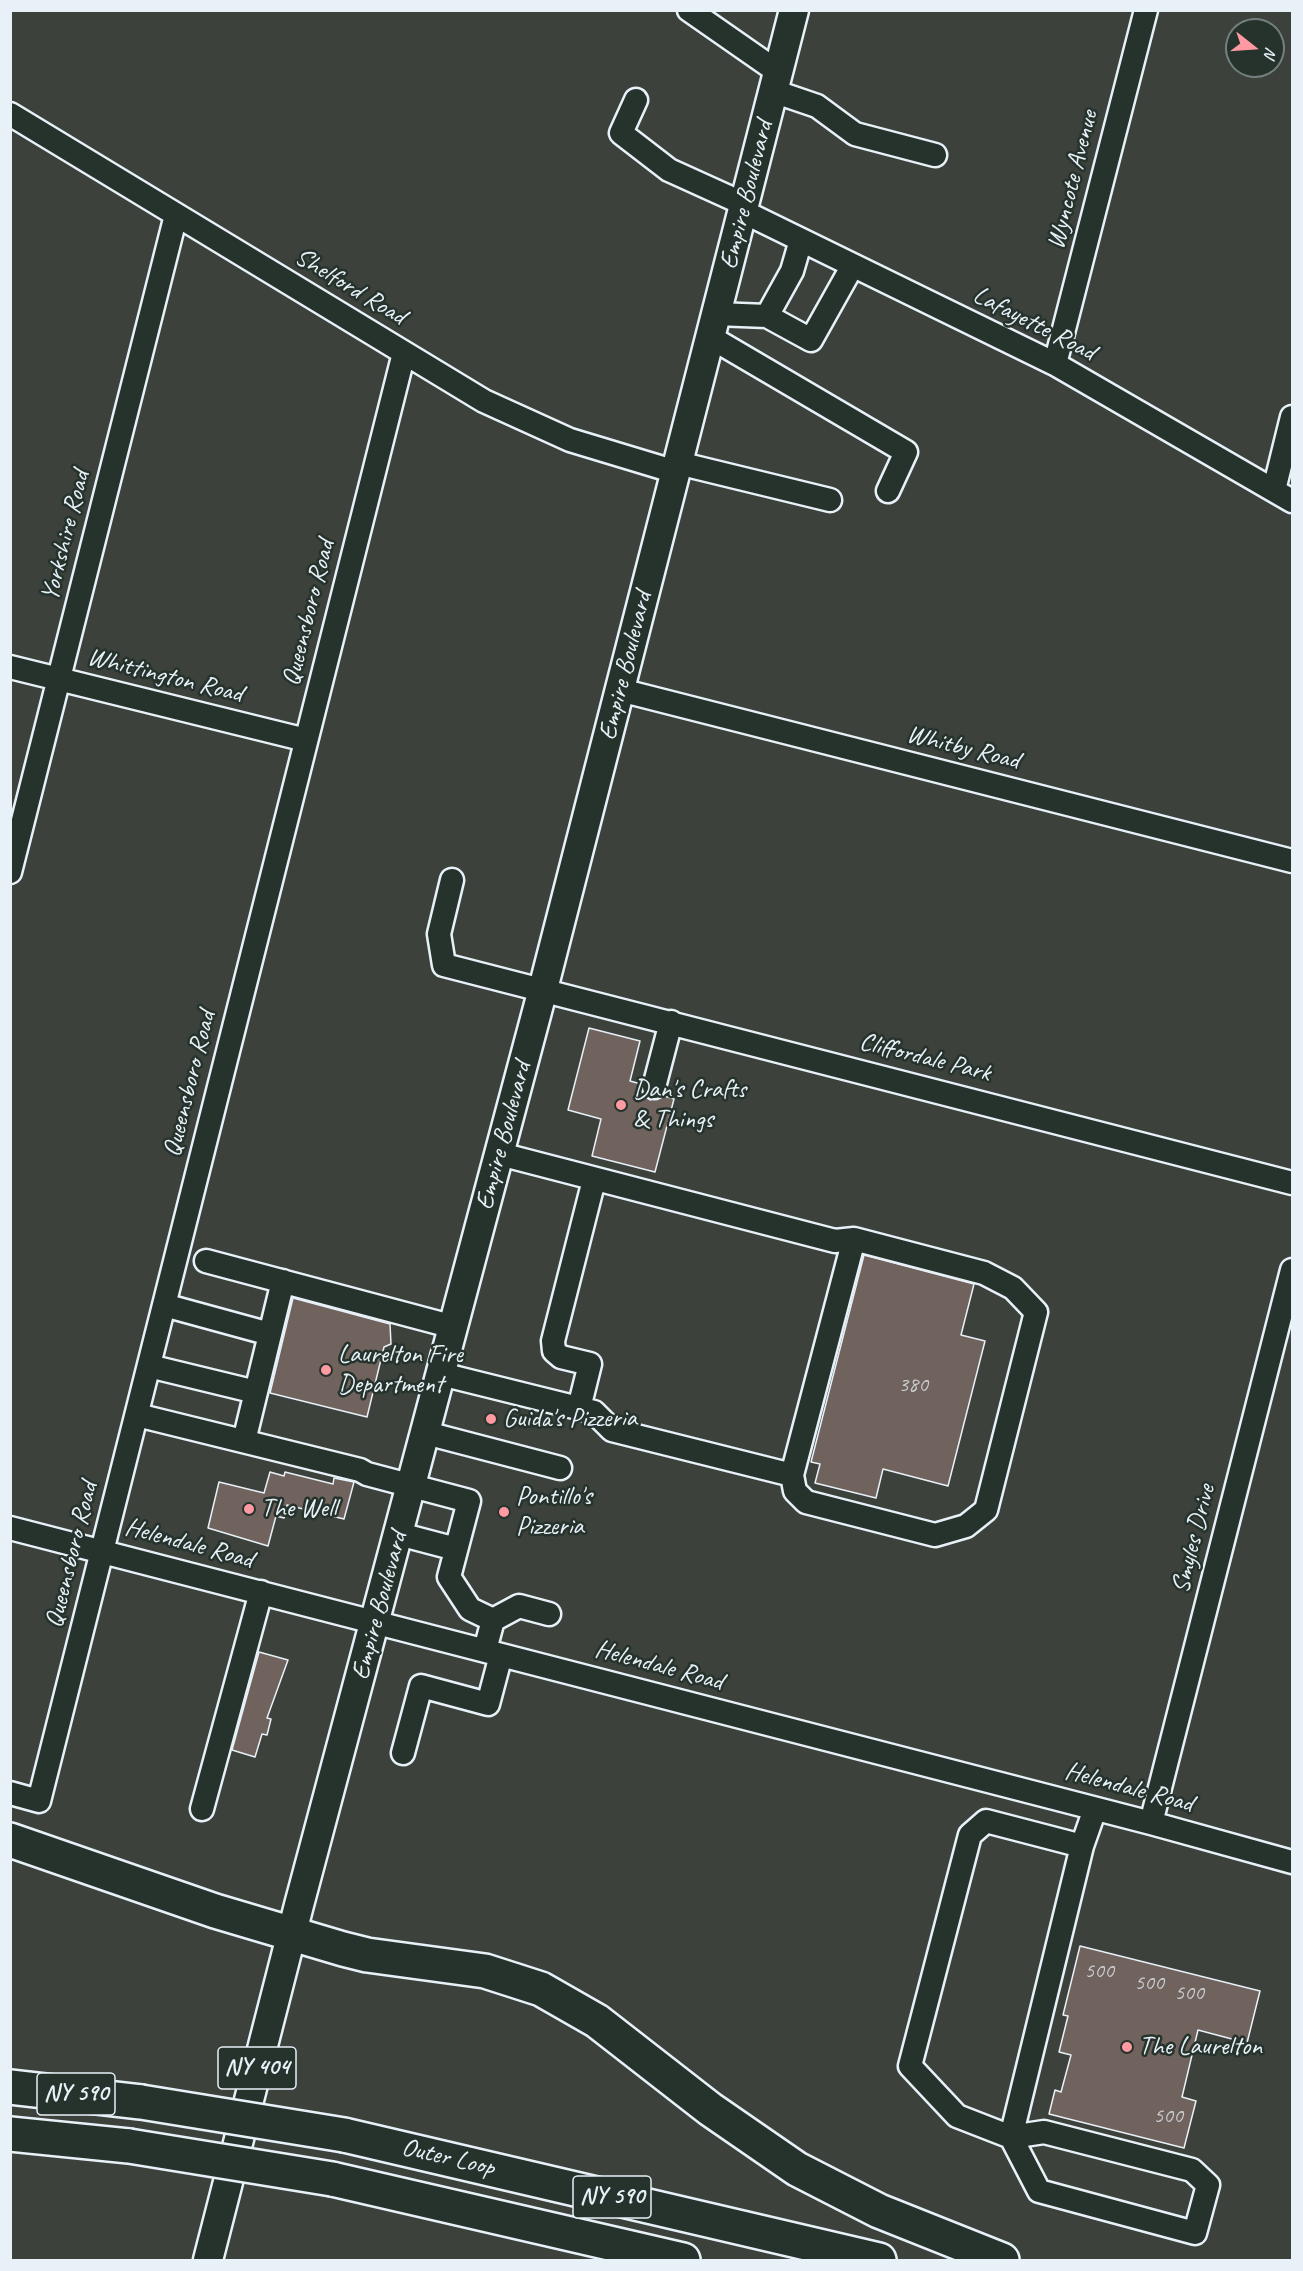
<!DOCTYPE html>
<html>
<head>
<meta charset="utf-8">
<style>
  body { margin:0 }
  #map { position:relative; width:1303px; height:2271px; overflow:hidden; background:#3c413b; font-family:Caveat,sans-serif }
  canvas { display:block }
  .frame { position:absolute; inset:0; border:12px solid #e8f1f8; pointer-events:none }
  .north { position:absolute; left:1225px; top:18px; width:60px; height:60px; box-sizing:border-box; background:#26332d; border:2px solid #747f7e; border-radius:50%; rotate:107deg; font-size:16px; font-weight:700; line-height:24px; text-align:center; color:#e8f1f8 }
  .north::after { content:''; display:block; margin:auto; width:21px; height:27px; background:#ff9aa2; clip-path:polygon(50% 0,100% 100%,50% 72%,0 100%) }
</style>
</head>
<body>
<div id="map">
<canvas width="1303" height="2271"></canvas>
<div class="frame"></div>
<div class="north">N</div>
</div>
<script>
const g = document.querySelector('canvas').getContext('2d');
g.lineJoin = 'round';
function fill(path, color) { g.fillStyle = color; g.fill(path, 'evenodd'); }
const poly = rows => new Path2D(rows.map(r => 'M' + r).join(''));
function strokePath(path, color, width, dash) { g.strokeStyle = color; g.lineWidth = width; g.lineCap = dash ? 'butt' : 'round'; g.setLineDash(dash || []); g.stroke(path); }
function label(font, color, halo, rows, align = 'center') {
  g.font = font + ' Caveat,sans-serif'; g.lineWidth = 5; g.setLineDash([]); g.textBaseline = 'middle'; g.strokeStyle = halo; g.fillStyle = color; for (const [text, x, y, turn = 0] of rows) {
    g.save(); g.translate(x, y); g.rotate((+turn || 0) * Math.PI / 180); g.textAlign = isNaN(turn) ? turn : align; if (halo) g.strokeText(text, 0, 0); g.fillText(text, 0, 0); g.restore();
  }
}
const building = poly([
  [589,1028,640,1041,630,1081,641,1084,644,1096,650,1100,664,1096,674,1099,655,1172,592,1156,601,1119,568,1110,589,1028],
  [864,1255,974,1284,961,1335,985,1341,948,1486,883,1469,876,1498,815,1483,820,1464,811,1462,864,1255],
  [293,1298,390,1324,391,1344,384,1347,367,1417,270,1393,293,1298],
  [270,1472,284,1476,285,1472,333,1484,334,1478,354,1482,344,1519,287,1505,284,1518,276,1516,268,1546,208,1528,219,1482,264,1493,270,1472],
  [259,1652,288,1660,267,1718,271,1719,267,1735,262,1734,255,1757,232,1750,259,1652],
  [1080,1946,1260,1991,1247,2043,1198,2030,1182,2097,1196,2101,1184,2148,1049,2114,1055,2090,1061,2092,1071,2055,1059,2052,1068,2016,1063,2015,1080,1946]
]);
fill(building, '#70635d');
strokePath(building, '#e8f1f8', 1.5);
const minor = poly([
  [689,10,778,72],
  [773,91,817,106,855,134,935,155],
  [636,100,621,133,669,170,744,204],
  [10,114,484,401,570,440,676,472],
  [742,211,1055,364,1292,501],
  [716,314,767,316,811,340,853,265],
  [767,316,792,271,801,240],
  [710,337,906,452,888,491],
  [1055,364,1146,10],
  [678,463,830,500],
  [1274,490,1292,417],
  [10,667,306,740],
  [620,690,1292,861],
  [10,872,176,215],
  [452,880,439,934,444,965,1292,1183],
  [654,1087,671,1022],
  [206,1261,454,1327],
  [164,1305,270,1334],
  [149,1366,256,1392],
  [441,1374,594,1412,612,1430,792,1475,795,1491,806,1502,935,1535,966,1526,986,1510,1036,1312,1013,1288,984,1273,854,1239,835,1241,500,1154],
  [579,1408,590,1364,561,1357,554,1351,553,1341,594,1180],
  [137,1415,360,1470,367,1474,469,1501,449,1577,470,1609,493,1620,485,1650],
  [426,1433,560,1468],
  [244,1441,283,1281],
  [792,1475,854,1239],
  [10,1528,1151,1823,1292,1862],
  [399,1534,456,1549],
  [493,1620,519,1606,549,1614],
  [403,1753,421,1686,488,1704,501,1655],
  [10,1793,39,1801,404,353],
  [202,1809,261,1592],
  [1151,1823,1292,1270],
  [1082,1846,986,1821,970,1835,910,2066,957,2116,1011,2137,1044,2132,1192,2170,1208,2185,1195,2233,1039,2191,1011,2137,1082,1846,1095,1809]
]);
const major = poly([
  [208,2260,299,1905,543,989,794,10]
]);
const highway = poly([
  [10,1840,215,1911,343,1949,367,1955,485,1971,541,1989,597,2021,710,2109,797,2169,879,2211,1002,2260],
  [10,2087,141,2102],
  [10,2134,129,2146],
  [344,2135,879,2260],
  [332,2179,683,2260]
]);
strokePath(minor, '#e8f1f8', 27);
strokePath(major, '#e8f1f8', 33);
strokePath(highway, '#e8f1f8', 38);
strokePath(minor, '#26332d', 22);
strokePath(major, '#26332d', 28);
strokePath(highway, '#26332d', 33);
const highwayBridge = poly([
  [141,2102,344,2135],
  [129,2146,332,2179]
]);
strokePath(highwayBridge, '#e8f1f8', 38, []);
strokePath(highwayBridge, '#26332d', 33);
for (const [x, y, r, color] of [
  [621,1105,6,"#ff9aa2"],
  [326,1370,6,"#ff9aa2"],
  [491,1419,6,"#ff9aa2"],
  [249,1509,6,"#ff9aa2"],
  [504,1512,6,"#ff9aa2"],
  [1127,2047,6,"#ff9aa2"]
]) { const dot = new Path2D(); dot.arc(x, y, r, 0, 2 * Math.PI); g.fillStyle = color; g.fill(dot); strokePath(dot, '#26332d', 2); }
label('22px', '#caced1', null, [
  ["380",913,1385],
  ["500",1099,1971],
  ["500",1149,1983],
  ["500",1189,1993],
  ["500",1168,2116]
]);
for (const [x, y, w] of [
  [257,2068,78],
  [76,2094,78],
  [612,2197,78]
]) { const box = new Path2D(); box.roundRect(x - w / 2, y - 21, w, 42, 4.5); g.fillStyle = '#26332d'; g.fill(box); strokePath(box, '#e8f1f8', 1.5); }
label('bold 24px', '#e8f1f8', null, [
  ["NY 404",257,2068],
  ["NY 590",76,2094],
  ["NY 590",612,2197]
]);
label('26px', '#e8f1f8', '#26332d', [
  ["Wyncote Avenue",1073,180,-76],
  ["Empire Boulevard",747,195,-76],
  ["Shelford Road",350,287,31],
  ["Lafayette Road",1034,324,27],
  ["Yorkshire Road",66,536,-76],
  ["Queensboro Road",309,613,-76],
  ["Empire Boulevard",626,666,-76],
  ["Whittington Road",165,676,14],
  ["Whitby Road",963,748,14],
  ["Cliffordale Park",925,1058,14],
  ["Queensboro Road",190,1084,-76],
  ["Empire Boulevard",504,1136,-75],
  ["Smyles Drive",1194,1539,-76],
  ["Helendale Road",189,1544,15],
  ["Queensboro Road",72,1555,-76],
  ["Empire Boulevard",380,1606,-75],
  ["Helendale Road",659,1666,15],
  ["Helendale Road",1129,1788,15],
  ["Outer Loop",448,2158,13]
]);
label('26px', '#e8f1f8', '#26332d', [
  ["Dan's Crafts",633,1090],
  ["& Things",633,1120],
  ["Laurelton Fire",338,1355],
  ["Department",338,1385],
  ["Guida's Pizzeria",503,1419],
  ["Pontillo's",516,1497],
  ["Pizzeria",516,1527],
  ["The Well",261,1509],
  ["The Laurelton",1139,2047]
], 'left');
</script>
</body>
</html>
